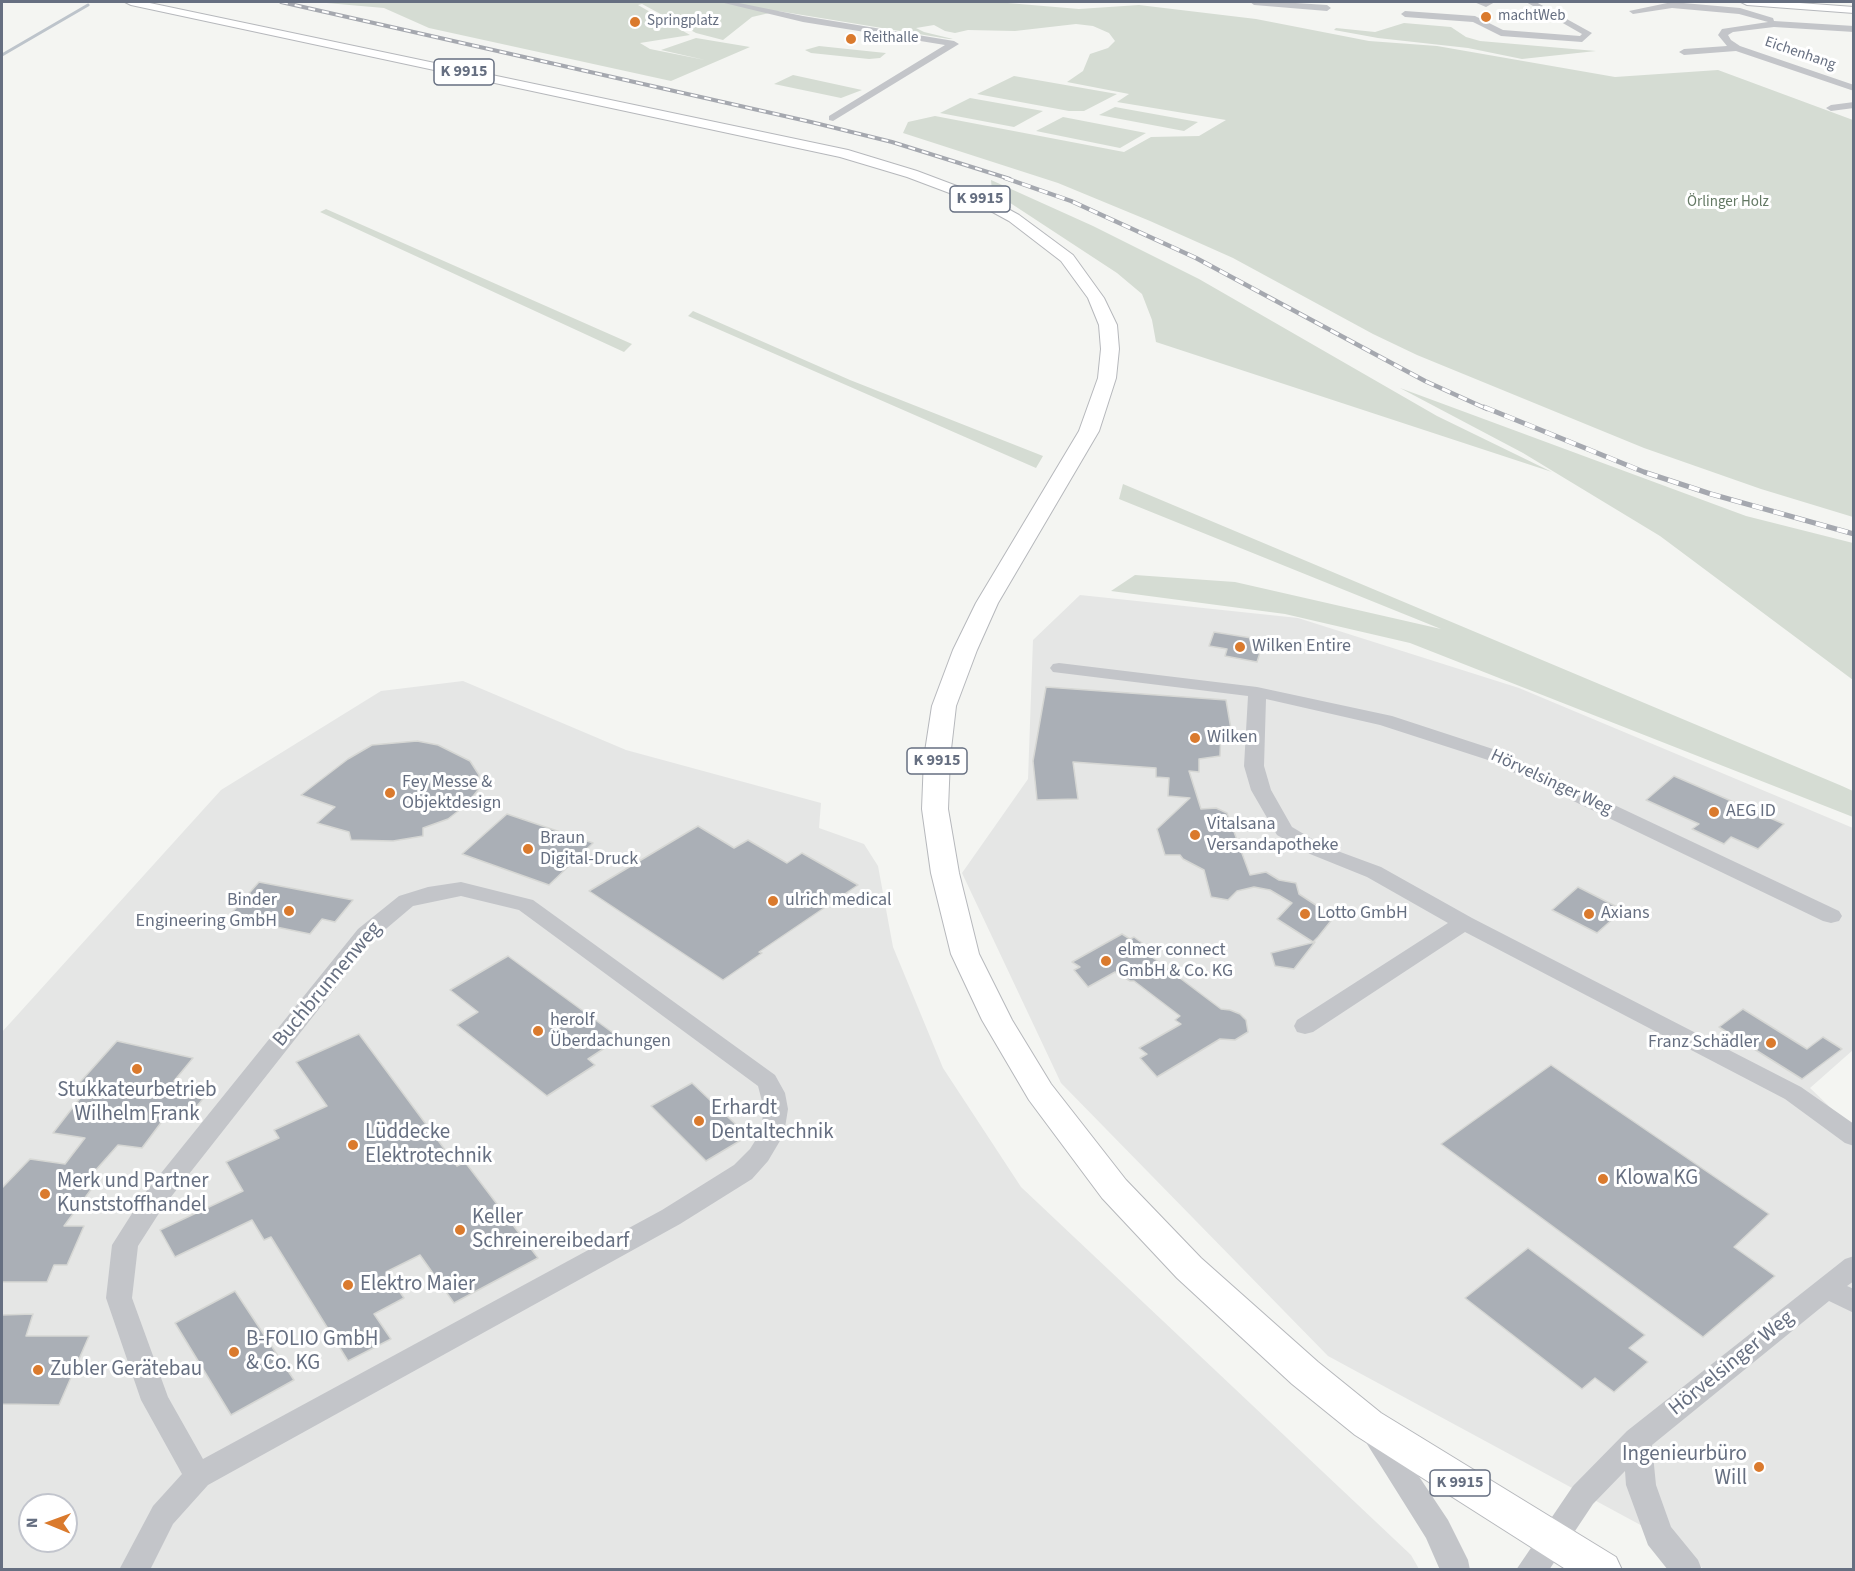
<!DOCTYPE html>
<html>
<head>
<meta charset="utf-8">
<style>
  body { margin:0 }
  #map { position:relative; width:1855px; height:1571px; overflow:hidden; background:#f4f5f2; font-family:"Source Sans 3",sans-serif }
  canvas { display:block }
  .frame { position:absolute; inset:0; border:3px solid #666f81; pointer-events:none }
  .north { position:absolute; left:18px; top:1493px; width:60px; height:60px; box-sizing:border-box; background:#fff; border:2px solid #c2c5cd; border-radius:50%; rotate:271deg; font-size:16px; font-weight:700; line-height:24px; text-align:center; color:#666f81 }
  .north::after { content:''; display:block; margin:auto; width:21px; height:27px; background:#da7a2d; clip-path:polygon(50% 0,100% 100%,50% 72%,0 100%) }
</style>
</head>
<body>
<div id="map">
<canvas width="1855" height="1571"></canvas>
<div class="frame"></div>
<div class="north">N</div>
</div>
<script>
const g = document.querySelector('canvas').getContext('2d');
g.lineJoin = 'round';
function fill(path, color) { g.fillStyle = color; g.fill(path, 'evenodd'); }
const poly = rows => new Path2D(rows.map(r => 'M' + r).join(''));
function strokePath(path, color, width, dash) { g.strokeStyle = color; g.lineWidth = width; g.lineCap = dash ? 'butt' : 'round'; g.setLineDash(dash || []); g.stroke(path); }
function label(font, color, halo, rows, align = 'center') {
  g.font = font + ' "Source Sans 3",sans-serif'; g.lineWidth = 6; g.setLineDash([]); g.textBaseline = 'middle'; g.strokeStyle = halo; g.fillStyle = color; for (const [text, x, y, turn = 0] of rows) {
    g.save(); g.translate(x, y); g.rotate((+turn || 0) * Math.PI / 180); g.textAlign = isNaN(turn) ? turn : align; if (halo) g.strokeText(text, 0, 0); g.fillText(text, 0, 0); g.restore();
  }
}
fill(poly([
  [1080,595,1298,618,1519,688,1853,828,1853,1050,1810,1088,1853,1129,1853,1569,1704,1569,1659,1535,1328,1356,1061,1083,962,873,1028,779,1033,640],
  [463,681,626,750,821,803,819,828,864,844,878,866,893,947,943,1068,1021,1187,1411,1555,1419,1569,2,1569,2,1032,221,790,381,691],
  [30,1505,66,1505,66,1541,30,1541]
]), '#e5e6e5');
fill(poly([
  [315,2,996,2,1079,9,1139,5,1256,19,1369,41,1437,46,1615,77,1718,70,1853,120,1853,517,1761,489,1644,448,1417,355,1373,334,1233,258,1150,221,1058,183,903,133,908,122,935,116,1124,152,1151,137,1199,136,1226,120,1117,102,1129,94,1067,82,1083,71,1090,54,1108,48,1115,41,1109,33,1093,26,1076,24,1015,31,968,30,955,33,945,31,934,25,916,28,924,32,953,39,949,39,778,11,752,17,723,40,696,33,642,4,638,5,690,35,640,43,650,49,705,60,661,50,696,38,750,47,671,81,429,28,384,8],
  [1404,23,1451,27,1466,37,1480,41,1596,51,1522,59,1468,48,1378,38,1334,30,1336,28,1375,32],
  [819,46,876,52,886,53,880,58,869,59,811,53,805,50],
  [793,75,862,90,841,98,774,84],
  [1014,76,1117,94,1084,111,1069,111,977,94],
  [970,98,1043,111,1014,127,940,113],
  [1115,107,1198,122,1184,131,1099,115],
  [1063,117,1146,133,1120,148,1036,131],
  [991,180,1093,226,1199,279,1437,416,1552,472,1156,342,1152,320,1142,294,1117,273,992,191],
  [326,209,632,344,624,352,320,212],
  [693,311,850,380,1043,456,1036,468,688,316],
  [1400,388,1746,516,1853,543,1853,680,1660,536,1523,453],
  [1123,484,1842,786,1853,791,1853,817,1410,643,1285,614,1111,591,1135,575,1235,582,1441,629,1119,499]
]), '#d5dcd3');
strokePath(poly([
  [2,55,88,5]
]), '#bdc4cb', 3);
const building = poly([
  [1214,632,1264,640,1257,662,1225,656,1227,649,1209,646,1214,632],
  [1046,687,1226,700,1231,729,1221,729,1220,756,1199,759,1199,772,1189,771,1201,809,1216,808,1227,813,1250,875,1266,872,1279,880,1296,883,1299,894,1334,917,1318,937,1313,942,1277,919,1292,903,1270,890,1254,887,1237,891,1228,900,1211,897,1204,870,1183,859,1180,855,1165,855,1157,829,1190,798,1168,796,1169,778,1156,777,1156,768,1073,762,1078,799,1037,800,1033,761,1046,687],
  [417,741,438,745,470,761,479,775,478,790,466,805,448,819,423,828,423,836,393,841,351,840,349,832,317,823,335,807,301,795,348,759,372,745,417,741],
  [1674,776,1784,824,1758,849,1731,837,1724,844,1692,829,1699,824,1646,800,1674,776],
  [507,814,593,843,549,885,462,854,507,814],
  [698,826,734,848,748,840,787,863,802,853,858,885,759,952,762,953,723,980,589,891,698,826],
  [259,882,353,900,335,922,322,919,310,934,228,917,259,882],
  [1578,887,1623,910,1597,933,1552,910,1578,887],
  [1122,934,1130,939,1134,937,1153,951,1148,954,1221,1009,1230,1010,1240,1014,1246,1020,1248,1032,1235,1040,1220,1039,1157,1077,1140,1058,1147,1054,1139,1048,1181,1024,1175,1020,1180,1016,1134,981,1130,981,1115,972,1088,987,1074,970,1080,967,1072,962,1122,934],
  [1315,942,1294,969,1275,966,1271,953,1315,942],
  [508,956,620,1038,588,1059,595,1065,547,1096,457,1025,478,1012,450,990,508,956],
  [1743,1009,1807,1049,1823,1037,1842,1049,1802,1079,1719,1027,1743,1009],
  [359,1034,457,1166,465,1162,538,1258,454,1303,420,1255,386,1272,404,1298,374,1314,391,1339,348,1361,271,1237,264,1240,252,1220,175,1257,160,1230,243,1191,226,1162,279,1138,274,1130,327,1106,296,1062,359,1034],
  [117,1041,193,1058,174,1081,211,1089,188,1117,169,1112,142,1148,118,1145,94,1172,101,1176,64,1226,84,1226,67,1265,54,1265,47,1282,2,1282,2,1188,30,1159,65,1164,85,1138,53,1133,84,1093,73,1090,117,1041],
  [1551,1065,1769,1214,1734,1247,1775,1276,1703,1337,1441,1144,1551,1065],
  [692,1083,748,1136,706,1161,651,1106,692,1083],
  [1528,1248,1645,1335,1629,1348,1648,1362,1614,1392,1595,1378,1582,1389,1465,1298,1528,1248],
  [235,1291,294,1380,231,1415,175,1323,235,1291],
  [33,1314,26,1336,89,1336,59,1405,2,1404,2,1315,33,1314]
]);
fill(building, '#aaafb6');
strokePath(building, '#d6d7d4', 1.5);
const major = poly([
  [125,2,145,2,848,150,917,171,986,197,1019,215,1073,255,1104,298,1117,325,1119,349,1116,378,1099,431,998,603,977,650,956,706,950,758,948,809,959,873,979,954,1012,1020,1051,1084,1126,1180,1201,1258,1318,1362,1381,1413,1616,1557,1622,1570,1567,1570,1355,1435,1292,1384,1177,1278,1102,1198,1029,1100,982,1020,951,954,931,873,922,809,924,758,932,706,953,650,976,603,1079,431,1098,378,1101,349,1099,325,1088,298,1061,261,1009,221,976,203,907,177,840,157,131,5,125,2],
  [1741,2,1786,2,1854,7,1854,13,1747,5,1741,2]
]);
strokePath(major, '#b6b8bc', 2);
fill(poly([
  [720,2,734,2,803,16,954,41,959,44,833,121,829,120,829,116,945,45,803,22,720,2],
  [1250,2,1280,2,1327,5,1331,8,1327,11,1254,5,1250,2],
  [1474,2,1495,2,1486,7,1474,2],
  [1526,2,1536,2,1592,33,1582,42,1501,36,1473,22,1405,17,1401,14,1405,11,1475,16,1503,30,1580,36,1582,34,1526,2],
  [1672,2,1740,8,1773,18,1774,21,1854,26,1854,32,1774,27,1733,32,1728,35,1731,40,1740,46,1854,85,1854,91,1736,51,1684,55,1679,52,1684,49,1727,46,1718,35,1722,29,1768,22,1739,14,1672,8,1633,14,1629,11,1672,2],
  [1854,102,1854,108,1831,111,1826,108,1831,105,1854,102],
  [1059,663,1257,687,1392,716,1502,752,1839,911,1842,916,1839,921,1831,923,1823,921,1488,760,1380,725,1266,699,1264,766,1271,790,1292,827,1324,846,1381,867,1472,918,1801,1087,1854,1124,1854,1146,1845,1143,1785,1099,1465,932,1313,1032,1305,1034,1297,1032,1294,1026,1297,1020,1448,923,1367,877,1310,854,1277,835,1251,790,1244,766,1248,696,1053,672,1050,668,1053,664,1059,663],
  [461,882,533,900,775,1075,785,1093,788,1109,784,1134,768,1161,752,1179,680,1224,208,1485,173,1524,150,1570,119,1570,153,1506,182,1474,141,1400,106,1298,112,1245,145,1193,358,929,399,896,428,887,461,882],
  [461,896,519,910,758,1086,764,1109,760,1133,750,1149,734,1165,662,1210,203,1459,168,1397,132,1298,138,1246,163,1207,374,939,413,906,461,896],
  [1854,1256,1854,1281,1847,1286,1854,1289,1854,1313,1829,1301,1652,1445,1656,1485,1671,1527,1698,1560,1702,1570,1668,1570,1648,1545,1626,1485,1625,1471,1593,1504,1549,1570,1516,1570,1573,1486,1627,1431,1845,1259,1854,1256],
  [1376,1424,1386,1427,1448,1520,1468,1560,1470,1570,1440,1570,1426,1538,1362,1436,1366,1427,1376,1424]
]), '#c3c5c9');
fill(major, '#fff');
const railFar2 = poly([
  [281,2,811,122,892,142,1010,179]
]);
const railFar1 = poly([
  [1005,178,1071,201,1196,258,1425,381,1487,409]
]);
const rail = poly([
  [1484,407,1644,472,1711,494,1854,534]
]);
strokePath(railFar2, '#a5a8af', 4);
strokePath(railFar1, '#a5a8af', 4.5);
strokePath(rail, '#a5a8af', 5);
strokePath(railFar2, '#fff', 2, [7]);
strokePath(railFar1, '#fff', 3, [9]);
strokePath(rail, '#fff', 4, [11]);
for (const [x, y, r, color] of [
  [1486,17,6,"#da7a2d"],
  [635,22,6,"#da7a2d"],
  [851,39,6,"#da7a2d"],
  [1240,647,6,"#da7a2d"],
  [1195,738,6,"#da7a2d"],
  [390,793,6,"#da7a2d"],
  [1714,812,6,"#da7a2d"],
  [1195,835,6,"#da7a2d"],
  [528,849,6,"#da7a2d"],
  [773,901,6,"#da7a2d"],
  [289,911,6,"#da7a2d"],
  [1305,914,6,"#da7a2d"],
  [1589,914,6,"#da7a2d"],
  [1106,961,6,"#da7a2d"],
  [538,1031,6,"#da7a2d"],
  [1771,1043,6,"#da7a2d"],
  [137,1069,6,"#da7a2d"],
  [699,1121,6,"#da7a2d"],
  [353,1145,6,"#da7a2d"],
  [1603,1179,6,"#da7a2d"],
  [45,1194,6,"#da7a2d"],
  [460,1230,6,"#da7a2d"],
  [348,1285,6,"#da7a2d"],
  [234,1352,6,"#da7a2d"],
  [38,1370,6,"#da7a2d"],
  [1759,1467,6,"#da7a2d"]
]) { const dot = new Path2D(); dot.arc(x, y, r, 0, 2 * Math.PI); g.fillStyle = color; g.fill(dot); strokePath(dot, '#fff', 2); }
label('15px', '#666f81', '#fff', [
  ["machtWeb",1498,17],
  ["Springplatz",647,22],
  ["Reithalle",863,39]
], 'left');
label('15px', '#666f81', '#fff', [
  ["Eichenhang",1800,54,19]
]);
label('15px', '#647964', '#fff', [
  ["Örlinger Holz",1728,203]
]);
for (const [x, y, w] of [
  [464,72,60],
  [980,199,60],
  [937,761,60],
  [1460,1483,60]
]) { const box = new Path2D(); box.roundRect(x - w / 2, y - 13, w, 26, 4.5); g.fillStyle = '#fff'; g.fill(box); strokePath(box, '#666f81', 1.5); }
label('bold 16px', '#666f81', null, [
  ["K 9915",464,72],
  ["K 9915",980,199],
  ["K 9915",937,761],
  ["K 9915",1460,1483]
]);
label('18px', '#666f81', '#fff', [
  ["Wilken Entire",1252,647],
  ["Wilken",1207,738],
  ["Fey Messe &",402,783],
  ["Objektdesign",402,804],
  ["AEG ID",1726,812],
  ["Vitalsana",1207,825],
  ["Versandapotheke",1207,846],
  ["Braun",540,839],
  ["Digital-Druck",540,860],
  ["Binder",277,901,"right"],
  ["Engineering GmbH",277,922,"right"],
  ["ulrich medical",785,901],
  ["Lotto GmbH",1317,914],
  ["Axians",1601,914],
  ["elmer connect",1118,951],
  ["GmbH & Co. KG",1118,972],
  ["herolf",550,1021],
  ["Überdachungen",550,1042],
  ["Franz Schädler",1759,1043,"right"]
], 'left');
label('18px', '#666f81', '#fff', [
  ["Hörvelsinger Weg",1551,783,25]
]);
label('21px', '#666f81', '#fff', [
  ["Buchbrunnenweg",328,985,-50],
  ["Hörvelsinger Weg",1732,1364,-39]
]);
label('21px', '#666f81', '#fff', [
  ["Stukkateurbetrieb",137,1091,"center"],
  ["Wilhelm Frank",137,1115,"center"],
  ["Erhardt",711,1109],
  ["Dentaltechnik",711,1133],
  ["Lüddecke",365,1133],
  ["Elektrotechnik",365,1157],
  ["Klowa KG",1615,1179],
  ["Merk und Partner",57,1182],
  ["Kunststoffhandel",57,1206],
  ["Keller",472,1218],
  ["Schreinereibedarf",472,1242],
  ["Elektro Maier",360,1285],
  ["B-FOLIO GmbH",246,1340],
  ["& Co. KG",246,1364],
  ["Zubler Gerätebau",50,1370],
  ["Ingenieurbüro",1747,1455,"right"],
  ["Will",1747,1479,"right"]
], 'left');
</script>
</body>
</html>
